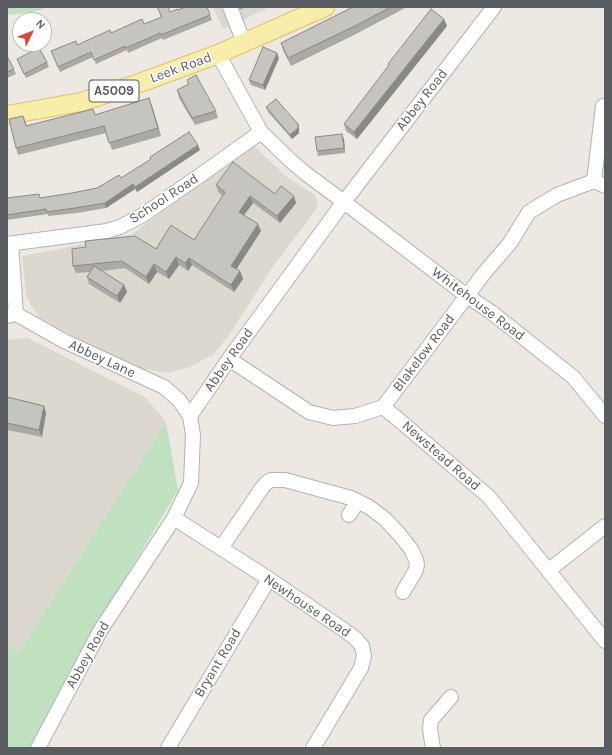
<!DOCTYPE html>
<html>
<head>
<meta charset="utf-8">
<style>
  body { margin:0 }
  #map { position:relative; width:612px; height:755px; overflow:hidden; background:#ebe9e1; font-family:Karla,sans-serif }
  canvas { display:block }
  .frame { position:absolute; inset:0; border:8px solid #595c61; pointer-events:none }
  .north { position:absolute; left:12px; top:12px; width:40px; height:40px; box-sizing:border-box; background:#fff; border:1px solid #bdbec0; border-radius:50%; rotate:47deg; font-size:11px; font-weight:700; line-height:16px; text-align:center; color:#595c61 }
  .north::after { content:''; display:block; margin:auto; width:14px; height:18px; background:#da4838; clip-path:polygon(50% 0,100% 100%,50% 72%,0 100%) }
</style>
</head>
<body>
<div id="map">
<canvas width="612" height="755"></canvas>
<div class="frame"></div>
<div class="north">N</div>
</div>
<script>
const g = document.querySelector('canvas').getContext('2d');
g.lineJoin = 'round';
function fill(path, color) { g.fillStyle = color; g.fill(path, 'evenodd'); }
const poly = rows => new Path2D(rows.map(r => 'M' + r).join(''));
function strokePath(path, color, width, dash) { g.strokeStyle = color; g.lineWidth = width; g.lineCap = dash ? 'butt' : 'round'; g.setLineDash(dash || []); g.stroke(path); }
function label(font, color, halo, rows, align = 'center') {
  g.font = font + ' Karla,sans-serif'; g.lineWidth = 3; g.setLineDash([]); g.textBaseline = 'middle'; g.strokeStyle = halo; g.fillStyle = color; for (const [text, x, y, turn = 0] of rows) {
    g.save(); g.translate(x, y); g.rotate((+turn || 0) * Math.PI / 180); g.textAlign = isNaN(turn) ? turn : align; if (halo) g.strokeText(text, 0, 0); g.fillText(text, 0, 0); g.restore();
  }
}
fill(poly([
  [213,7,270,7,223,29]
]), '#dad8d3');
fill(poly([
  [253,145,288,178,315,195,318,207,274,265,229,335,214,354,190,367,168,373,141,369,84,342,40,318,30,304,26,295,22,256,131,235],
  [28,338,146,398,166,422,17,654,7,646,7,340]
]), '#dbd8cf');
fill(poly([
  [7,7,47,7,37,11,7,15],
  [166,422,178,490,95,629,33,748,7,748,7,646,18,653]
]), '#bfe1bf');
const minor = poly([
  [230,7,244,43],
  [218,54,261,132,291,161,305,173,344,202,467,296,491,312,573,377,605,416],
  [594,181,603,106],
  [7,244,107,231,120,227,143,215,202,174,261,132],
  [11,244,16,314],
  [7,316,16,314,64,341,164,387,179,400,190,416],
  [229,359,309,412,333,418,355,416,383,407,399,420,489,497,605,641],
  [383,407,485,272,510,243,529,212,557,195,594,181,605,186],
  [349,515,358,501],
  [174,518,269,579,347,632,356,639,362,646,364,656,361,668,313,748],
  [221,548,262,488,266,483,271,480,285,480,351,498,369,507,385,519,399,534,411,549,416,560,417,565,416,570,403,592],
  [549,570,605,526],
  [38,748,100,631,174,518,191,483,193,435,190,416,229,359,340,207,494,7],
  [168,748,269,579],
  [433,748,431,736,430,728,431,720,451,697]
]);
const major = poly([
  [7,115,81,102,137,84,218,54,325,7]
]);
strokePath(minor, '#b1b3b8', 16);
strokePath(major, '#e5c260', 20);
strokePath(minor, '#fff', 14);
strokePath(major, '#f8eda9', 18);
fill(poly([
  [157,7,168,7,170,12,178,10,210,15,212,20,163,40,162,38,128,53,127,50,96,64,93,57,60,72,51,51,77,45,111,33,144,24,161,17],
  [239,7,246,7,240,10],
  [353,7,407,7,356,34,291,66,283,50,281,43],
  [444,19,447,26,357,139,346,131,344,124,389,66,388,64],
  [7,56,16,74,7,78],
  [279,58,265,90,251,85,249,80],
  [17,59,47,62,49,67,26,78],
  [187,80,216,111,218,118,195,125,179,98,177,90,189,84],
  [152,106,161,136,112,150,106,133,18,155,16,148,23,116,27,126,93,109,95,115],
  [266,107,298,124,299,129,299,133,292,139,268,112],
  [344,139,345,153,318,156,317,151],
  [200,150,137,192,135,189,106,208,77,213,48,216,48,214,7,220,7,198,41,198,72,193,97,188,121,178,151,159,150,157],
  [216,185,275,194,296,203,280,223,253,203,244,215,261,231,236,269,240,271,243,279,234,292,192,265,188,271,179,265,169,279,157,272,149,284,125,268,102,271,124,285,127,292,120,303,89,284,87,277,90,272,76,273,73,266,156,249,194,240,223,196,218,192],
  [7,397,44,406,46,413,42,437,7,430]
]), '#aaa9a3');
fill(poly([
  [444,19,447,26,357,139,354,132],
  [277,53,279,58,265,90,263,85],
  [149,98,152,106,161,136,158,128],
  [298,124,299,129,299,133,292,139,290,135],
  [342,134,344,139,345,153,344,148],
  [198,145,200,150,137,192,135,187],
  [133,184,135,189,106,208,105,203],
  [250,196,253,203,241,219,239,212],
  [294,196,296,203,280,223,277,216],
  [258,224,261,231,234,273,231,266],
  [176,257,179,265,169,279,166,272],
  [189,258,192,265,188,271,185,263],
  [154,264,157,272,149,284,146,277],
  [240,271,243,279,234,292,231,285],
  [124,285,127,292,120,303,117,296],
  [44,406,46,413,42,437,39,430]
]), '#8b8985');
const building = poly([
  [157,7,168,7,170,12,178,9,178,10,185,7,207,7,210,15,161,35,160,33,126,48,125,46,94,60,91,52,58,67,51,51,76,41,77,45,110,30,111,33,142,19,144,24,162,17,157,7],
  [353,7,391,7,353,27,288,58,281,43,353,7],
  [431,9,444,19,354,132,344,124,389,65,388,64,431,9],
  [263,47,277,53,263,85,249,80,263,47],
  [39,48,47,62,24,74,17,59,39,48],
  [7,56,14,69,7,72,7,56],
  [196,75,216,111,192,118,177,90,189,84,187,80,196,75],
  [149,98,158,128,109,143,104,126,16,148,9,119,23,116,26,126,93,109,95,115,149,98],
  [276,99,298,124,298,128,290,135,266,107,276,99],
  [189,132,198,145,135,187,133,184,105,203,75,208,47,212,46,209,7,215,7,198,39,194,40,198,72,193,97,188,119,175,121,178,151,159,150,157,189,132],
  [342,134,344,148,317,151,315,137,342,134],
  [233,162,275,194,281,186,294,196,277,216,250,196,239,212,258,224,231,266,240,271,231,285,189,258,185,263,176,257,166,272,154,264,146,277,122,261,73,266,72,249,86,247,85,241,135,236,156,249,171,225,194,240,225,192,216,185,233,162],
  [94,266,124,285,117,296,87,277,94,266],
  [7,397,44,406,39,430,7,423,7,397]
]);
fill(building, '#c6c4be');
strokePath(building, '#8b8985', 1);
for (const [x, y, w] of [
  [114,91,50]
]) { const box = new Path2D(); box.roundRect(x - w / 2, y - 11, w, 22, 3); g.fillStyle = '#fff'; g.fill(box); strokePath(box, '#595c61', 1); }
label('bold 13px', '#595c61', null, [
  ["A5009",114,91]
]);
label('14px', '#595c61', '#fff', [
  ["Leek Road",181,68,-20],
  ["Abbey Road",422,100,-52],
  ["School Road",164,199,-33],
  ["Whitehouse Road",478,304,37],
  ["Blakelow Road",424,353,-53],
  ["Abbey Lane",102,359,25],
  ["Abbey Road",229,360,-55],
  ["Newstead Road",441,456,41],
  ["Newhouse Road",307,606,34],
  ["Abbey Road",88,655,-61],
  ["Bryant Road",218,663,-59]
]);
</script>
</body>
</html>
